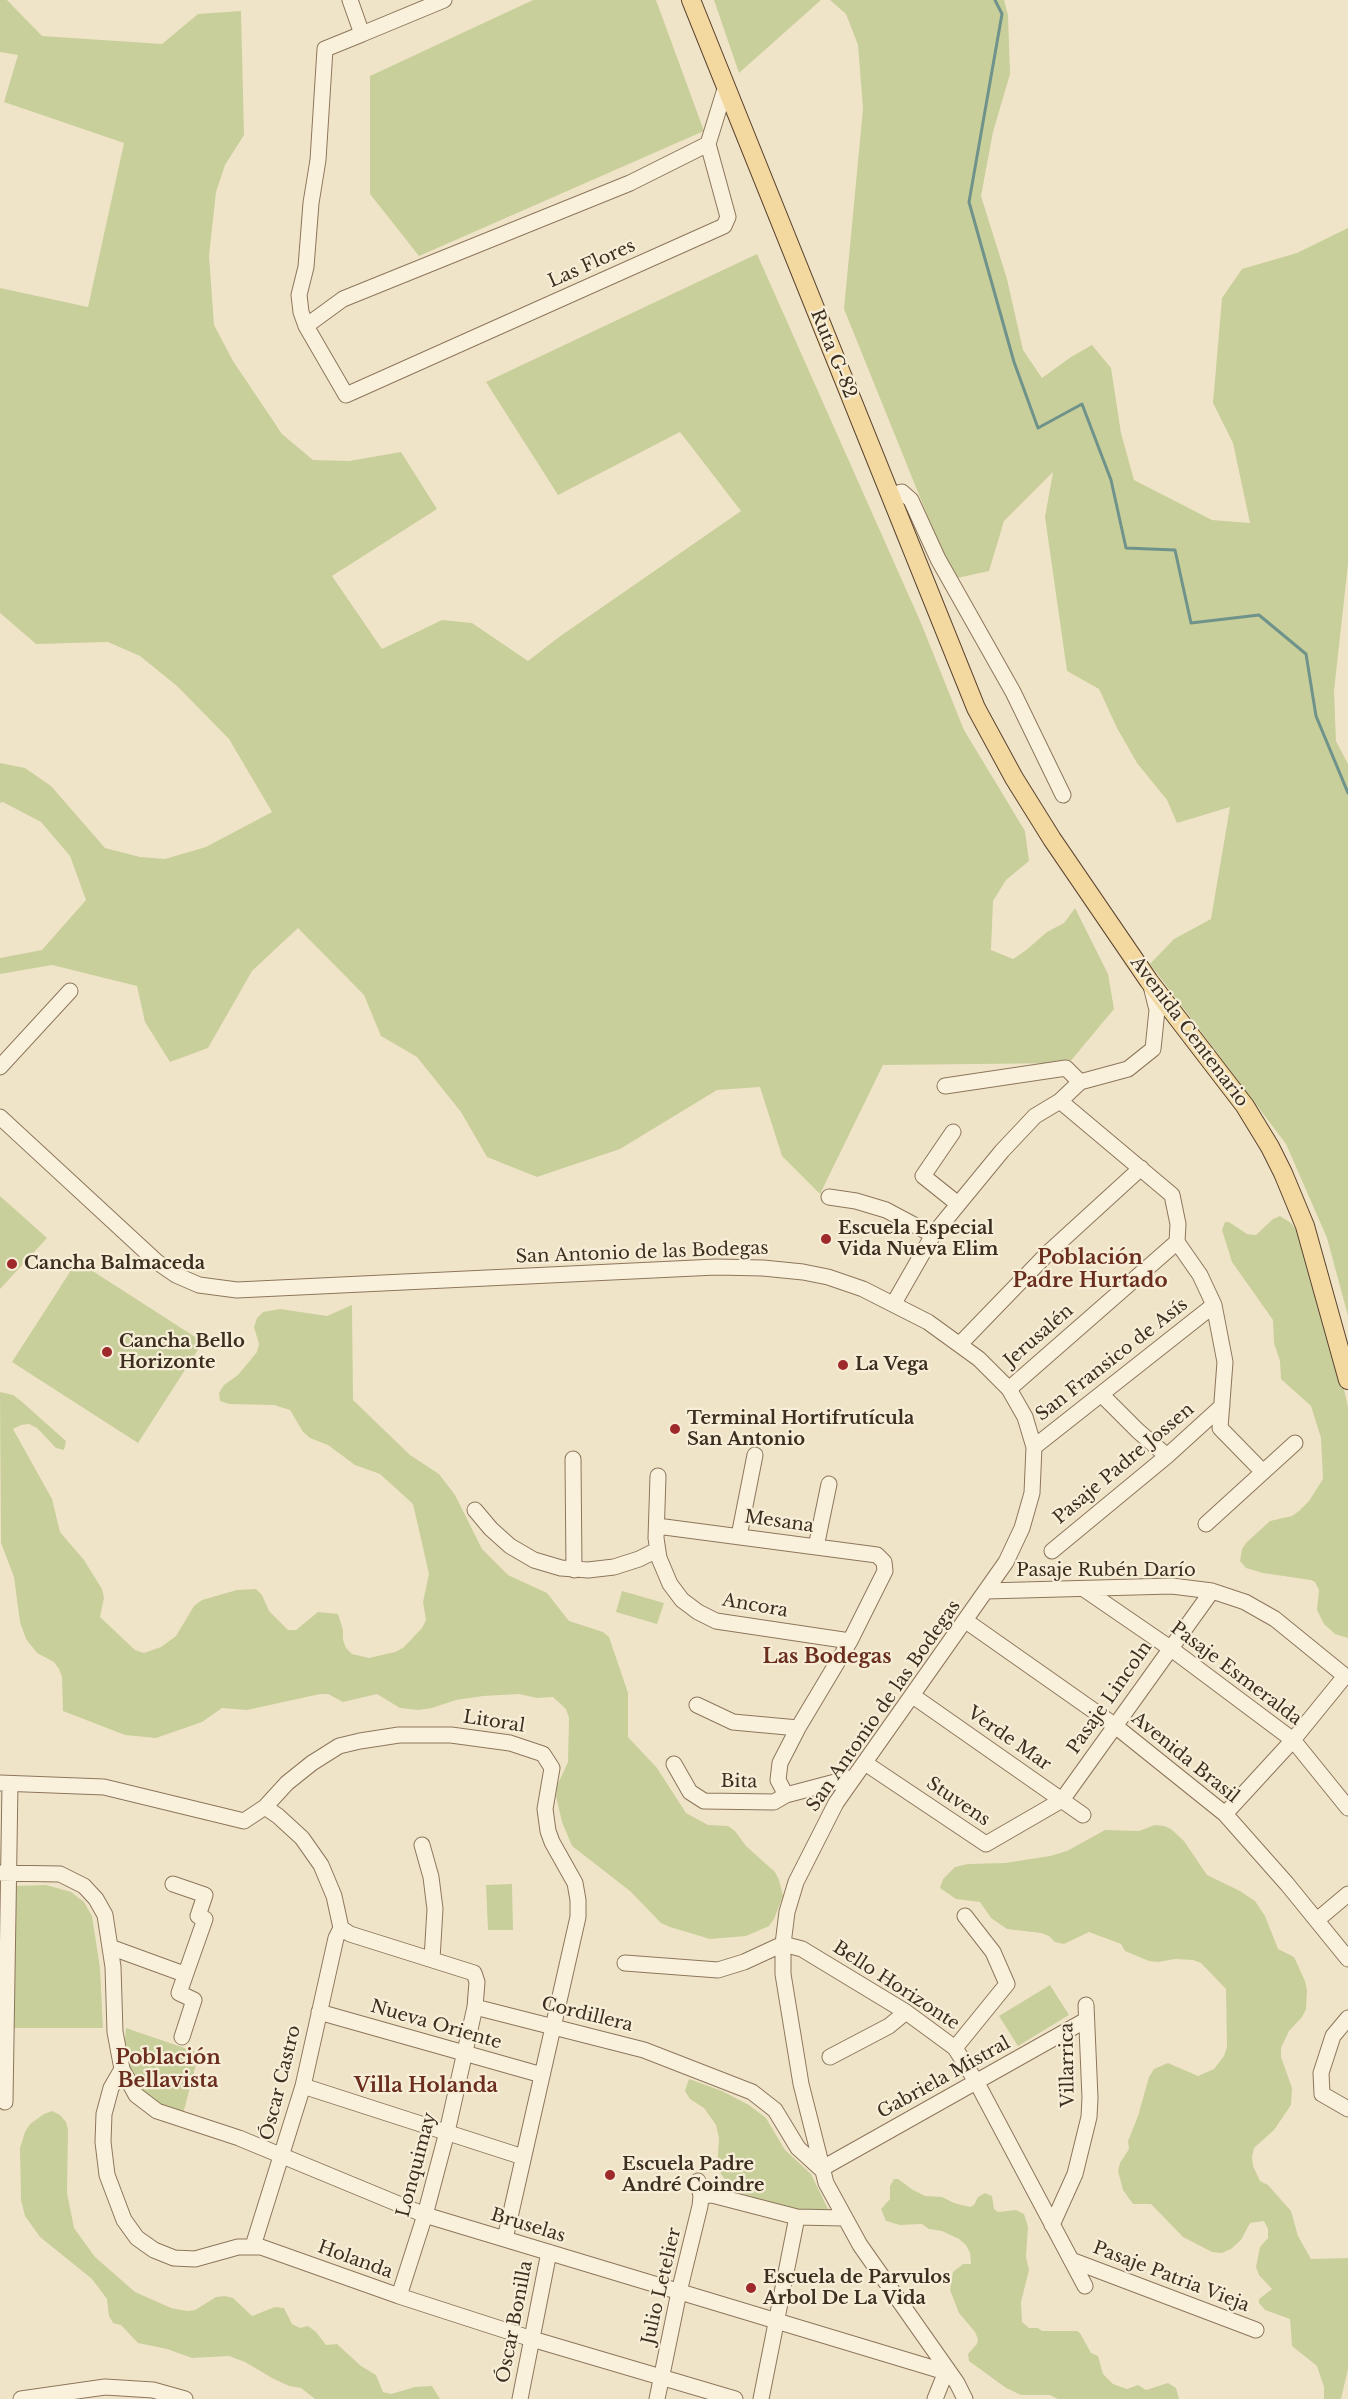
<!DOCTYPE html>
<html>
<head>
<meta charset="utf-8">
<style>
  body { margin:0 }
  canvas { display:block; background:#f0e4c8 }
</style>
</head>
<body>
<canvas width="1348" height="2399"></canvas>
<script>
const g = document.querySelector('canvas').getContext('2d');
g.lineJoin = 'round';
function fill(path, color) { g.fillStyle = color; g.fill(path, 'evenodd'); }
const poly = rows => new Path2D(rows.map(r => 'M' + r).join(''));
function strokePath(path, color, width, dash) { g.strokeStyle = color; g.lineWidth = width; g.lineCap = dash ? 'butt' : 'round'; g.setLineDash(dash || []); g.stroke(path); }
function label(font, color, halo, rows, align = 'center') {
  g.font = font + ' "Libre Baskerville",serif'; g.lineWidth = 4.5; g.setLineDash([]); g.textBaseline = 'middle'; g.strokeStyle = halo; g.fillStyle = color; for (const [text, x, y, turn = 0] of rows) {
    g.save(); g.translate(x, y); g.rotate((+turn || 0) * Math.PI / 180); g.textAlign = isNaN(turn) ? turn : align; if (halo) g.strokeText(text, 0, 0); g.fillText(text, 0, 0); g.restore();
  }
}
fill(poly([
  [0,0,7,0,42,36,162,44,198,14,241,11,244,135,225,165,216,192,209,256,214,325,233,361,282,434,313,460,349,461,401,452,437,509,332,576,382,649,442,620,472,623,528,661,559,637,741,511,680,432,558,495,486,382,757,254,921,623,964,730,1025,831,1029,861,1006,880,993,901,991,950,1013,959,1025,951,1047,932,1064,923,1075,908,1108,974,1114,1009,1069,1063,883,1065,820,1194,782,1156,760,1087,717,1090,620,1149,537,1177,487,1157,461,1112,417,1057,381,1036,364,995,298,928,252,971,208,1048,170,1062,145,1022,137,986,52,965,0,974,0,958,42,950,86,900,70,856,41,822,3,802,0,803,0,763,25,768,51,786,105,848,140,857,165,859,206,847,272,812,229,739,177,686,140,656,108,642,36,644,0,613,0,288,88,307,124,143,4,102,18,55,0,52],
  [533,0,656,0,704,131,419,256,370,194,370,76],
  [714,0,821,0,739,73],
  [830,0,1004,0,1008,15,1010,74,993,132,981,196,1007,279,1023,350,1042,378,1071,357,1092,345,1111,368,1121,433,1134,480,1212,520,1250,523,1233,443,1213,403,1222,298,1242,269,1297,253,1348,228,1348,564,1334,691,1336,741,1348,764,1348,1316,1327,1238,1286,1144,1150,964,1174,939,1211,919,1230,807,1177,823,1167,800,1137,763,1117,728,1099,689,1067,671,1045,517,1053,472,1004,521,989,571,953,579,844,309,863,109,858,45,846,14],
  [0,1196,47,1238,0,1289],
  [1280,1216,1291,1223,1299,1234,1340,1372,1348,1407,1348,1638,1335,1634,1324,1624,1317,1610,1319,1590,1315,1582,1311,1580,1263,1573,1246,1568,1240,1561,1242,1549,1247,1542,1270,1521,1292,1516,1299,1511,1309,1501,1323,1479,1321,1438,1311,1406,1281,1379,1280,1361,1274,1343,1273,1320,1232,1262,1222,1230,1225,1222,1229,1222,1247,1234,1256,1235,1273,1219],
  [77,1261,203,1342,138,1443,12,1362],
  [352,1305,353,1400,410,1455,439,1474,455,1495,482,1549,508,1575,547,1593,569,1621,603,1632,609,1637,628,1693,628,1737,657,1768,686,1813,708,1825,728,1826,735,1831,746,1846,775,1872,779,1880,783,1896,774,1919,769,1926,746,1936,710,1939,670,1927,661,1923,630,1891,572,1846,562,1822,556,1796,557,1786,568,1762,569,1718,566,1709,553,1697,537,1698,519,1694,483,1696,456,1700,432,1708,418,1710,400,1708,377,1694,343,1702,328,1694,320,1694,247,1710,222,1708,202,1722,156,1738,125,1735,63,1711,62,1677,59,1669,54,1662,37,1653,26,1639,20,1622,14,1577,1,1543,0,1392,13,1395,21,1401,66,1441,64,1450,56,1448,37,1428,29,1424,21,1425,13,1429,52,1499,60,1532,84,1560,102,1589,104,1598,100,1617,135,1650,144,1653,161,1647,176,1636,194,1606,202,1600,237,1590,256,1589,262,1595,269,1611,288,1630,296,1630,318,1612,338,1614,343,1630,343,1640,346,1648,352,1654,369,1658,395,1652,403,1648,422,1628,426,1620,423,1602,429,1574,413,1504,380,1474,355,1465,328,1445,310,1438,303,1432,290,1410,274,1405,229,1404,220,1401,219,1393,224,1385,238,1375,257,1352,259,1344,254,1327,257,1318,263,1312,280,1309,327,1316],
  [622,1591,664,1603,657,1624,616,1612],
  [1155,1825,1164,1826,1171,1829,1184,1841,1207,1875,1240,1891,1255,1901,1265,1916,1278,1949,1294,1957,1305,1981,1307,1990,1306,2009,1302,2017,1289,2031,1281,2048,1281,2057,1292,2088,1291,2105,1274,2130,1254,2148,1252,2157,1253,2166,1260,2181,1268,2185,1291,2211,1298,2236,1311,2259,1348,2258,1348,2369,1341,2399,1324,2399,1324,2387,1317,2366,1292,2346,1290,2319,1265,2310,1259,2303,1259,2299,1272,2289,1259,2275,1256,2267,1260,2247,1268,2238,1268,2229,1264,2221,1250,2223,1241,2240,1231,2249,1222,2253,1212,2252,1183,2237,1151,2204,1133,2204,1123,2190,1118,2171,1120,2163,1129,2149,1128,2141,1138,2116,1149,2077,1154,2069,1168,2063,1198,2076,1214,2069,1224,2056,1227,2047,1226,1989,1201,1963,1193,1960,1175,1959,1158,1962,1149,1961,1125,1951,1121,1944,1089,1932,1064,1944,1055,1942,1049,1936,1041,1933,1007,1929,991,1918,980,1902,956,1899,940,1888,943,1879,955,1867,968,1864,1005,1863,1050,1856,1067,1851,1105,1830,1139,1831],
  [512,1884,513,1930,488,1930,486,1885],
  [46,1885,71,1892,84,1902,92,1916,100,1968,103,2028,12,2028,13,1886],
  [1050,1985,1069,2015,1018,2046,999,2016],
  [126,2028,199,2053,183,2114,153,2101,129,2074,124,2049],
  [689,2079,722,2091,749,2105,766,2118,785,2150,811,2174,828,2209,824,2212,786,2209,732,2190,717,2168,719,2138,716,2125,704,2108,690,2099,685,2091],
  [52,2111,60,2115,66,2122,68,2130,67,2193,74,2228,95,2257,135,2292,171,2308,187,2311,195,2310,216,2297,225,2296,233,2298,252,2316,275,2307,284,2308,292,2324,300,2328,308,2326,316,2332,326,2345,337,2344,361,2366,376,2375,383,2392,391,2394,415,2387,432,2386,440,2399,315,2399,301,2388,289,2386,272,2378,245,2362,229,2356,192,2358,167,2349,138,2343,121,2325,113,2323,109,2316,107,2299,92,2279,40,2237,25,2216,21,2200,20,2148,25,2132,30,2124,44,2114],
  [894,2179,898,2179,913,2190,925,2196,942,2197,954,2203,970,2207,974,2205,978,2197,985,2193,992,2196,994,2209,998,2212,1016,2210,1024,2214,1028,2227,1026,2257,1029,2270,1021,2302,1022,2322,1029,2328,1038,2328,1042,2331,1077,2331,1080,2333,1091,2353,1098,2356,1103,2374,1113,2384,1127,2389,1138,2385,1146,2390,1168,2383,1176,2388,1179,2399,1058,2399,1050,2395,1021,2395,1006,2388,969,2361,968,2354,977,2344,978,2339,975,2332,959,2313,950,2290,953,2272,963,2264,971,2264,970,2253,966,2245,959,2239,942,2231,929,2229,922,2224,900,2225,886,2221,881,2209,890,2199,890,2186]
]), '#c9cf9b');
strokePath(poly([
  [995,0,1002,14,969,202,1014,362,1038,428,1082,404,1111,480,1126,548,1175,550,1191,623,1259,615,1306,654,1316,716,1348,793]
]), '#6f938a', 3);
const minor = poly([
  [350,0,362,34,325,49,318,160,311,203,306,267,299,295,301,312,306,326,346,395,724,226,728,217,708,144,725,89],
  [362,34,444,0],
  [306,326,343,299,630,183,708,144],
  [890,495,902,492,911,500,938,559,1013,692,1063,795],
  [0,1067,70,991],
  [945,1086,1066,1068,1080,1082],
  [1060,1101,1172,1195,1178,1224,1177,1242,1200,1275,1214,1305,1225,1362,1220,1428,1263,1472],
  [0,1117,157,1262,176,1275,199,1285,237,1290,716,1267,763,1268,803,1272,828,1277,863,1289,928,1322,979,1359,1009,1389,1025,1417,1034,1447,1032,1493,1022,1528,1006,1562,836,1803,796,1882,787,1912,783,1944,783,1974,801,2084,826,2183,860,2245,957,2383,965,2399],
  [953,1132,923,1176,958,1204],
  [829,1197,856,1201,886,1210,933,1235],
  [894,1303,933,1235,1002,1151,1035,1116,1060,1101,1080,1082,1128,1069,1153,1049,1157,1010,1151,986],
  [960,1344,1049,1252,1141,1168],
  [1009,1389,1177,1242],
  [1102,1395,1138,1431,1167,1456],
  [1034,1447,1214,1305],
  [573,1459,574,1570],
  [658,1476,656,1538,659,1558,670,1584,682,1600,698,1612,716,1621,850,1641],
  [475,1510,491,1529,510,1546,534,1560,561,1568,588,1570,614,1567,639,1559,657,1550],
  [1206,1524,1295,1443],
  [657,1526,877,1555,884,1562,885,1571,850,1641,798,1728,780,1763,778,1780,786,1795],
  [739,1536,755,1455],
  [816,1547,829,1484],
  [1052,1551,1167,1456,1222,1406],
  [1084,1589,1170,1648,1293,1740,1348,1808],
  [986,1591,1172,1586,1212,1591,1245,1602,1275,1619,1345,1676,1293,1740,1225,1814],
  [966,1621,1114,1725,1225,1814,1287,1884,1348,1959],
  [913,1696,1083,1815],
  [697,1705,733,1722,798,1728],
  [865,1763,986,1844,1062,1800,1212,1591],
  [674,1764,690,1792,704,1801,774,1802,786,1795,854,1777],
  [0,1783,104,1787,244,1821,265,1807,287,1783,312,1763,339,1746,360,1741,399,1735,451,1735,510,1743,543,1754,552,1768,545,1809,548,1831,552,1842,575,1883,578,1900,578,1917,505,2239],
  [265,1807,278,1816,302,1838,321,1865,334,1896,341,1928],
  [422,1845,431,1877,435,1909,432,1959],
  [0,1873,60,1874,84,1886,96,1899,105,1915,113,1967,115,2032,122,2069,136,2095,157,2111,239,2138,425,2215,949,2373],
  [173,1884,205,1895,198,1916,205,1919,179,1993,194,2000,182,2037],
  [1317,1920,1348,1894],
  [341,1928,350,1934,474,1973,477,1982,475,2007,447,2132,425,2215,399,2296],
  [110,1947,184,1974],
  [625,1963,718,1970,744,1962,783,1944,802,1949,906,2012,955,2048,977,2083,1085,2286],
  [475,2007,644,2050,752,2092,775,2110,798,2148,821,2169],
  [319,2012,542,2075],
  [1348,2018,1333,2036,1321,2073,1322,2094,1348,2109],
  [955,2048,1007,1984,993,1952,965,1916],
  [830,2057,889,2026,906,2012],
  [122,2069,111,2088,104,2114,103,2142,107,2175,124,2220,137,2238,154,2250,174,2258,195,2259,238,2247,261,2247,399,2296,532,2339,735,2399],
  [303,2086,523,2157],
  [5,2102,10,1784],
  [821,2169,1086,2020],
  [701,2196,712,2195,797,2217,843,2218],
  [1052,2225,1075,2174,1089,2117,1090,2098,1086,2005],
  [253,2246,303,2086,336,1938,341,1928],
  [1071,2260,1256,2330],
  [21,2399,105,2387,153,2390,185,2399],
  [520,2399,549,2252],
  [657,2399,679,2292,700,2206,701,2196,698,2181],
  [761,2399,797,2217],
  [935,2399,943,2379,949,2373]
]);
const major = poly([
  [691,0,976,708,1014,778,1052,839,1149,981,1245,1106,1270,1147,1283,1173,1305,1226,1348,1380]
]);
strokePath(minor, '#8d765c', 17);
strokePath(major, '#5b4430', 20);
strokePath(minor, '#faf1dc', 15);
strokePath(major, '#f3d9a0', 18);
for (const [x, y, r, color] of [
  [826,1239,6,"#9e2a2b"],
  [12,1264,6,"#9e2a2b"],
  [107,1352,6,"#9e2a2b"],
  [843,1365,6,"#9e2a2b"],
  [675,1429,6,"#9e2a2b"],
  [610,2175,6,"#9e2a2b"],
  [751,2288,6,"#9e2a2b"]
]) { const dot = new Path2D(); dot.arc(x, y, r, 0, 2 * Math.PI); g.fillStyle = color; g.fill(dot); strokePath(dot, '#f7eed8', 2); }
label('18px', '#3d2e20', '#f7eed8', [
  ["Las Flores",592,264,-24],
  ["Ruta G-82",833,354,68],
  ["Avenida Centenario",1189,1032,53],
  ["San Antonio de las Bodegas",642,1253,-2],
  ["Jerusalén",1039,1336,-41],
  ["San Fransico de Asís",1112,1360,-38],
  ["Pasaje Padre Jossen",1124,1464,-40],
  ["Mesana",779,1522,8],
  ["Pasaje Rubén Darío",1106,1571],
  ["Ancora",755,1606,10],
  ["Pasaje Esmeralda",1236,1674,37],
  ["Pasaje Lincoln",1110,1698,-55],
  ["San Antonio de las Bodegas",884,1706,-55],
  ["Litoral",494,1722,9],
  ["Verde Mar",1009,1739,35],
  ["Avenida Brasil",1185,1758,39],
  ["Bita",739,1782,1],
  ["Stuvens",958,1802,34],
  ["Bello Horizonte",896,1986,33],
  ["Cordillera",587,2015,14],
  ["Nueva Oriente",436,2025,16],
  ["Villarrica",1068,2065,-91],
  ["Gabriela Mistral",944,2078,-29],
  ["Óscar Castro",281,2083,-76],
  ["Lonquimay",417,2165,-75],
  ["Bruselas",528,2226,17],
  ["Holanda",355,2260,20],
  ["Pasaje Patria Vieja",1171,2277,21],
  ["Julio Letelier",662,2286,-77],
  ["Óscar Bonilla",515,2322,-79]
]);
label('bold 18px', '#3d2e20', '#f7eed8', [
  ["Escuela Especial",838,1229],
  ["Vida Nueva Elim",838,1250],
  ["Cancha Balmaceda",24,1264],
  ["Cancha Bello",119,1342],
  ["Horizonte",119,1363],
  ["La Vega",855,1365],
  ["Terminal Hortifrutícula",687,1419],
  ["San Antonio",687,1440],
  ["Escuela Padre",622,2165],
  ["André Coindre",622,2186],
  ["Escuela de Parvulos",763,2278],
  ["Arbol De La Vida",763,2299]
], 'left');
label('bold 20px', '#6b2e1e', '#f7eed8', [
  ["Población",1090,1258],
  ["Padre Hurtado",1090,1281],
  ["Las Bodegas",827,1657],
  ["Población",168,2058],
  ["Bellavista",168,2081],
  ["Villa Holanda",426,2086]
]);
</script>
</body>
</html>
